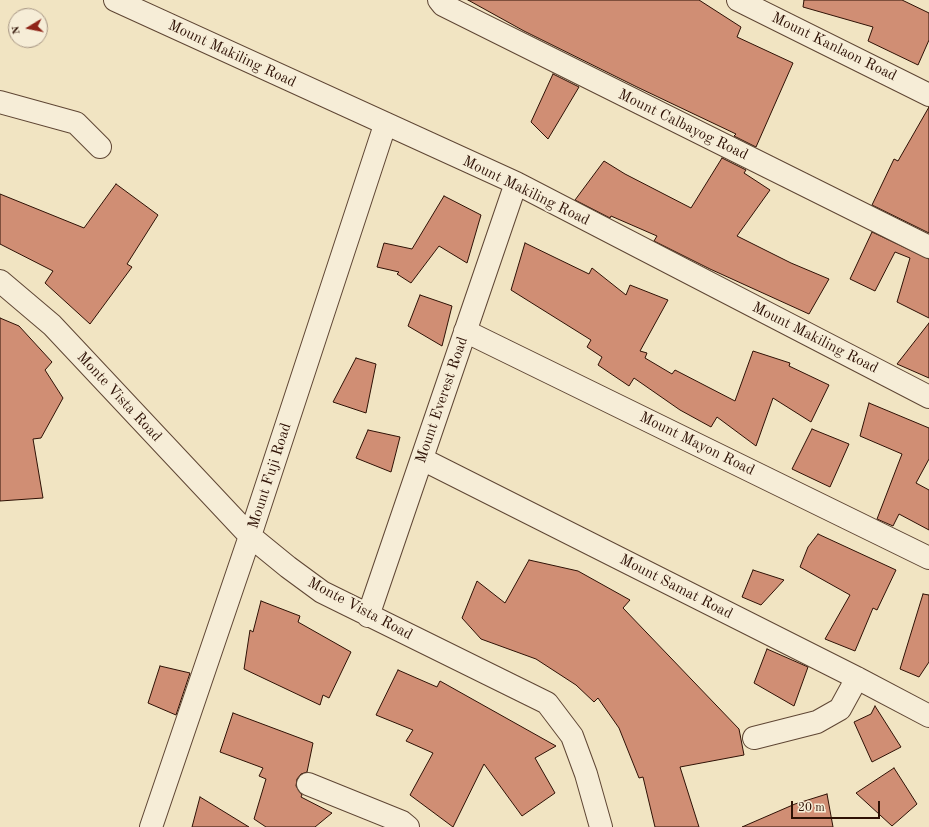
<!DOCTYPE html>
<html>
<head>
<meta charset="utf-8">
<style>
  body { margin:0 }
  #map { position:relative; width:929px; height:827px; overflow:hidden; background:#f1e4c2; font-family:"Old Standard TT",serif }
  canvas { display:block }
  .north { position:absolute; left:8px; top:8px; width:40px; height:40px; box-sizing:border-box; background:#f6edd7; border:1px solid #a69583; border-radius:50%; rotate:260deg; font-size:11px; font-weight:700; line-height:16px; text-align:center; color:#2e1105 }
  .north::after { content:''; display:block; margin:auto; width:14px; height:18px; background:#8f2418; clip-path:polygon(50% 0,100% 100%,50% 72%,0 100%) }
  .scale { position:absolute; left:791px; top:801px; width:89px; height:18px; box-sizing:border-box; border:2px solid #2e1105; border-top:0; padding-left:5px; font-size:12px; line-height:14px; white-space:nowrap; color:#2e1105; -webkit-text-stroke:3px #f6edd7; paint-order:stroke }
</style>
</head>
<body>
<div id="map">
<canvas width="929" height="827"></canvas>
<div class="north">N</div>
<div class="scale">20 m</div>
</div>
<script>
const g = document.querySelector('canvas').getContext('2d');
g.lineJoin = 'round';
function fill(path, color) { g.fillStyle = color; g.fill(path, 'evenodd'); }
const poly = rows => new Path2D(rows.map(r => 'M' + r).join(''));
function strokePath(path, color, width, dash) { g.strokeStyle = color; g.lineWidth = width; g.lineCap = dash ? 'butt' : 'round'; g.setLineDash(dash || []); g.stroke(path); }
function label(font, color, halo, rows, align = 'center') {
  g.font = font + ' "Old Standard TT",serif'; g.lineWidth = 4; g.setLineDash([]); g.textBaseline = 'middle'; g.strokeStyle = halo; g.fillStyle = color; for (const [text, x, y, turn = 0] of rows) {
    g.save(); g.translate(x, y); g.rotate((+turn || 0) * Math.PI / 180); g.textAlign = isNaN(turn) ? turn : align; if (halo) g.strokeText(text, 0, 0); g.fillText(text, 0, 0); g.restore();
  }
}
const building = poly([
  [468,0,699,0,741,27,737,37,793,63,756,147,734,136,736,134,637,87,524,31,468,0],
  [804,0,902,0,929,13,929,40,918,65,868,41,873,27,803,7,804,0],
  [553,74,579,87,548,139,531,122,553,74],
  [929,107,929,233,872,205,894,159,898,161,929,107],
  [722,158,746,170,744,173,770,190,737,236,791,263,829,279,809,314,710,269,654,241,657,236,611,216,610,218,575,200,604,161,625,174,691,208,722,158],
  [116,184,158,215,127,264,132,267,90,324,45,283,53,271,0,244,0,194,84,228,116,184],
  [444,196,481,215,467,263,439,246,411,283,397,274,399,272,377,267,384,243,412,249,444,196],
  [872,232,929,259,929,318,897,302,910,258,895,252,875,291,850,279,872,232],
  [525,243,589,274,592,268,626,295,630,285,668,300,640,351,647,353,645,358,672,374,675,370,735,401,753,351,790,363,789,366,829,385,811,422,773,398,756,446,717,417,711,427,680,410,634,378,629,386,598,365,602,357,587,347,591,340,511,290,525,243],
  [420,295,452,306,442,346,408,326,420,295],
  [0,318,19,326,52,362,45,370,63,398,41,438,33,439,43,498,0,501,0,318],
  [929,323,929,378,897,364,929,323],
  [356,358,376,364,366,413,333,402,356,358],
  [869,403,929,428,929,459,916,483,929,490,929,530,899,514,893,526,877,519,902,454,860,436,869,403],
  [812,429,849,444,830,487,792,469,812,429],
  [368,430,400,437,391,472,356,458,368,430],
  [818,534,896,570,877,610,873,608,855,651,825,639,850,595,800,567,808,547,818,534],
  [529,560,578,571,630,600,623,608,739,729,744,755,680,767,699,827,655,827,643,777,639,778,619,728,598,698,594,702,576,685,536,659,481,639,462,618,477,581,505,603,529,560],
  [753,570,784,580,761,605,742,597,753,570],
  [923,594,929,595,929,662,919,677,900,669,923,594],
  [261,601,300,616,298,622,351,652,329,698,323,695,320,705,244,669,250,630,253,632,261,601],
  [767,649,808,667,794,706,754,683,767,649],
  [160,666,190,673,176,715,148,703,160,666],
  [398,670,437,687,440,681,556,746,535,758,555,793,522,816,484,764,453,827,410,795,433,753,406,741,413,730,376,715,398,670],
  [875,706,901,747,872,762,854,722,871,714,875,706],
  [233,713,313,743,307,772,301,774,297,779,296,786,302,795,301,797,332,813,315,827,266,827,254,819,266,779,259,776,263,768,220,752,233,713],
  [894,768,917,804,892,826,856,793,894,768],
  [827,794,833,827,742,827,795,804,827,794],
  [200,797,249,827,192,827,200,797]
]);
fill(building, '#d08e74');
strokePath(building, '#2e1105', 1);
const minor = poly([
  [115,0,516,183,929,397],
  [439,0,443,5,929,247],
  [738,0,929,95],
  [0,102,76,123,100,147],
  [0,281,52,325,250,536,288,567,322,592,547,703,572,736,586,774,601,827],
  [465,331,929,558],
  [422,459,857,678,929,716],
  [368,616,516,183],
  [754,738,817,722,840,709,857,678],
  [308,784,402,822,408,827],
  [151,827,250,536,385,125]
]);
strokePath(minor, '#5f4634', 24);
strokePath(minor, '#f6edd7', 22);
label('15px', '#2e1105', '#f6edd7', [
  ["Mount Kanlaon Road",834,47,26],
  ["Mount Makiling Road",232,54,25],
  ["Mount Calbayog Road",683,125,26],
  ["Mount Makiling Road",526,191,26],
  ["Mount Makiling Road",815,338,27],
  ["Monte Vista Road",119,397,47],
  ["Mount Everest Road",442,400,-71],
  ["Mount Mayon Road",697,444,26],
  ["Mount Fuji Road",270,476,-72],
  ["Mount Samat Road",676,587,27],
  ["Monte Vista Road",360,609,28]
]);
</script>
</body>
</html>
